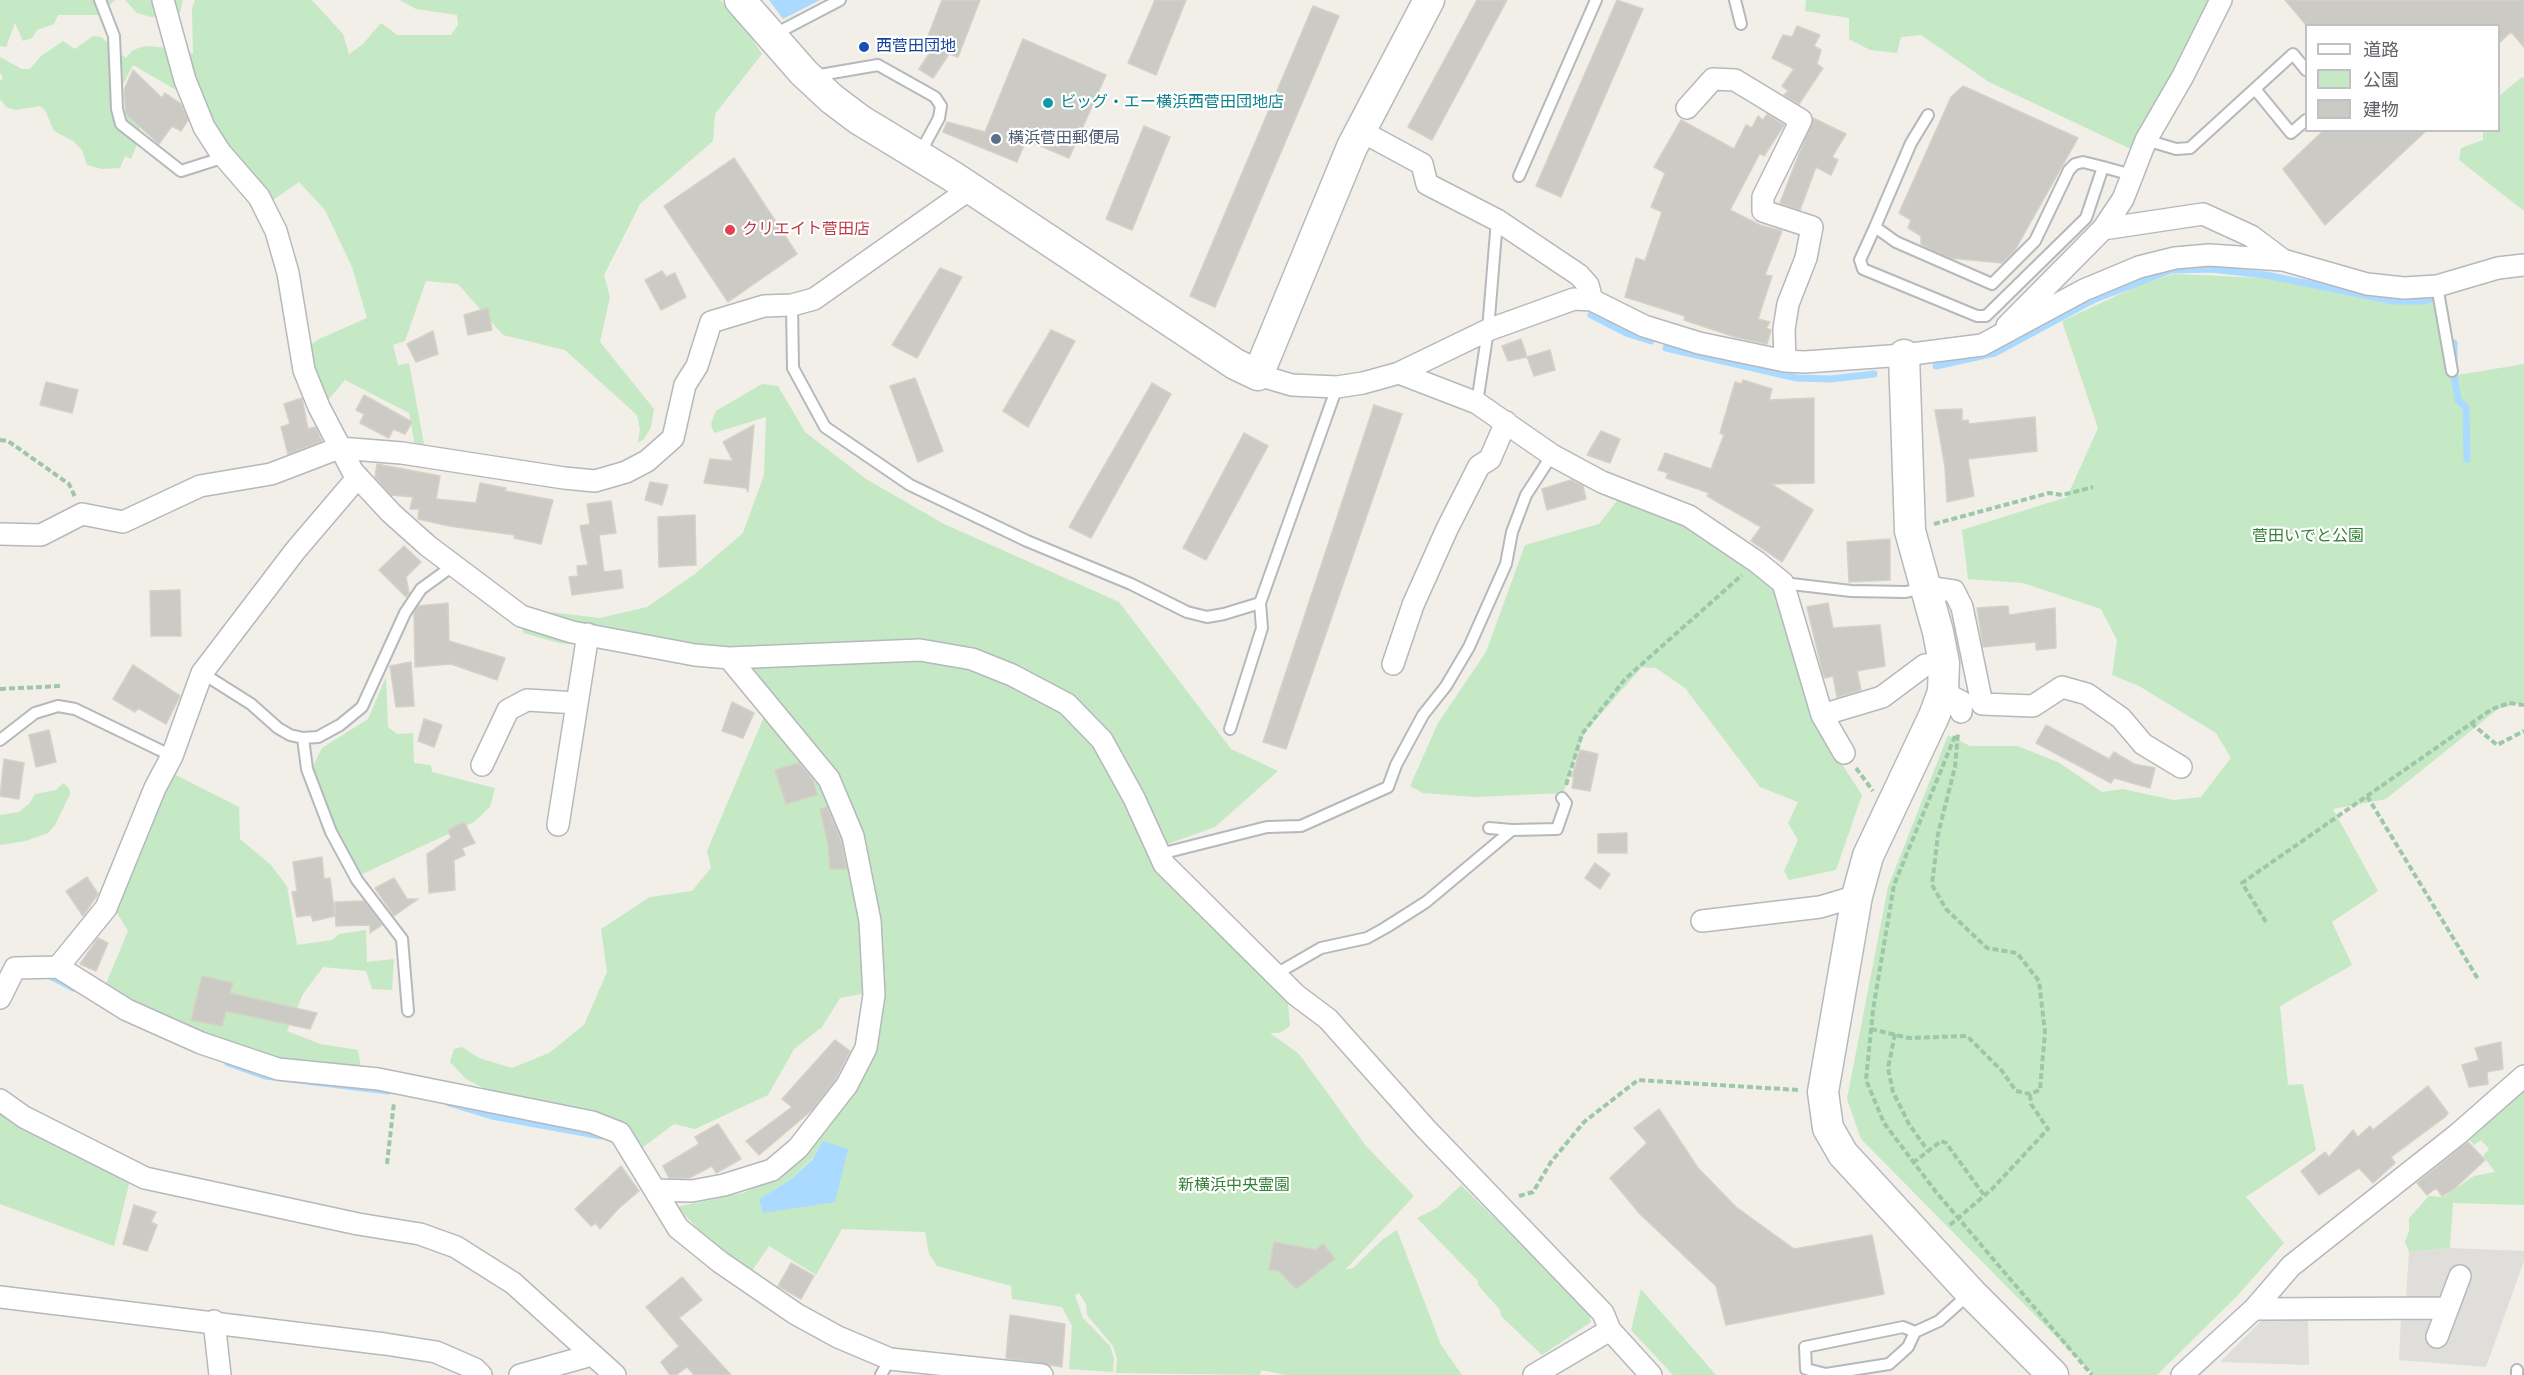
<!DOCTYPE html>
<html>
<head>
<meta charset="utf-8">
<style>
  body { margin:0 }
  #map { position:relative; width:2524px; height:1375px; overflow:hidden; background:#f1efe8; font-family:Poppins,"Noto Sans JP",sans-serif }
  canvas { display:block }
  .legend { position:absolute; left:2305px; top:24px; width:195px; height:108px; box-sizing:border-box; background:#fff; border:2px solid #bfc1c3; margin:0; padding:8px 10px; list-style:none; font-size:18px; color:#5f6368 }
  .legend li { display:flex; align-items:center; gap:12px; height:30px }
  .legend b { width:30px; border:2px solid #bfc1c3 }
</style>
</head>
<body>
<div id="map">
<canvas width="2524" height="1375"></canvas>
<ul class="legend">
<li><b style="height:8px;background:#fff"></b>道路</li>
<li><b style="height:16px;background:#c5e8c5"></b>公園</li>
<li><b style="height:16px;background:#cccac5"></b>建物</li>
</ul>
</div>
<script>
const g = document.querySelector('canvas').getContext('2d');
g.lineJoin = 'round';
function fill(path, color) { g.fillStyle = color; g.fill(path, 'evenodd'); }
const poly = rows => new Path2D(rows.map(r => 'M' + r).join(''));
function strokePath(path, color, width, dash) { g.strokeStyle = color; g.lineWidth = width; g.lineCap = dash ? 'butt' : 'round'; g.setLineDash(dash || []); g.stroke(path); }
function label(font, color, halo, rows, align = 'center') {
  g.font = font + ' Poppins,"Noto Sans JP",sans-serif'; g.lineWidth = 4.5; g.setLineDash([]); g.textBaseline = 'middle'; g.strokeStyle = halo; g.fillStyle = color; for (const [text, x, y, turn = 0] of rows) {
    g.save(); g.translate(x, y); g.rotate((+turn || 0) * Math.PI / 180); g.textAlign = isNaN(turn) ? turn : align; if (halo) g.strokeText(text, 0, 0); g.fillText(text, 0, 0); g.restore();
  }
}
fill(poly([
  [2450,1248,2524,1251,2524,1261,2486,1367,2399,1360,2401,1315,2430,1315,2436,1323,2446,1294,2440,1299,2406,1299,2409,1252],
  [2273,1316,2308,1317,2309,1365,2220,1362,2261,1321]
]), '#e0deda');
fill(poly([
  [0,0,115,0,99,15,58,15,54,24,37,30,32,38,23,41,15,23,6,47,0,46],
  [125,0,183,0,180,13,151,17,137,13],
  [195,0,312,0,343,34,349,54,363,44,381,23,397,35,451,35,458,25,457,15,416,9,400,0,720,0,734,12,762,54,715,114,713,141,640,204,604,275,610,297,600,342,654,409,651,427,644,439,638,443,640,429,637,415,565,350,503,335,458,284,426,281,405,341,393,345,398,365,409,363,424,444,415,446,409,413,345,380,328,400,310,374,306,348,319,339,367,318,352,267,325,210,299,182,267,204,190,98,133,65,116,98,121,115,141,118,138,142,131,159,125,156,120,168,102,169,87,165,82,150,73,141,54,131,45,110,40,106,16,110,6,107,0,99,0,81,3,78,0,72,0,57,22,69,30,69,41,56,63,41,75,49,93,36,101,37,126,58,133,50,145,46,182,49,193,54,192,9],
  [1806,0,2213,0,2133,150,1989,82,1921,35,1901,37,1897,53,1870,50,1849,39,1849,18,1805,11],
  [2522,77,2524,78,2524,211,2459,160,2461,148,2483,140,2483,131,2498,130,2499,96],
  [2174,274,2265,278,2386,303,2438,301,2452,376,2524,364,2524,702,2498,709,2386,799,2333,809,2378,891,2332,922,2352,965,2280,1006,2288,1085,2303,1084,2316,1150,2246,1197,2284,1243,2238,1295,2157,1375,2094,1375,1861,1139,1847,1099,1888,887,1948,735,1970,746,2017,746,2058,762,2102,792,2123,789,2173,800,2201,797,2231,758,2216,733,2139,686,2112,675,2117,640,2101,609,2023,583,1968,579,1962,530,2067,497,2098,428,2062,321,2144,283],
  [762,384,778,386,805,432,866,479,944,524,1119,602,1231,749,1278,771,1215,827,1151,850,1287,995,1290,1026,1280,1033,1270,1033,1299,1054,1366,1146,1414,1196,1345,1270,1353,1268,1383,1239,1397,1230,1441,1345,1462,1375,1285,1375,1261,1370,1260,1375,1116,1373,1117,1359,1113,1346,1087,1315,1086,1304,1079,1293,1075,1295,1083,1318,1110,1346,1114,1358,1113,1372,1069,1369,1072,1326,1062,1307,1012,1299,1011,1286,937,1266,929,1254,925,1232,842,1229,816,1275,769,1246,749,1275,715,1247,677,1207,743,1193,767,1182,814,1146,846,1100,883,990,840,998,822,1027,794,1049,768,1095,695,1129,674,1124,642,1148,565,1117,487,1090,466,1079,450,1062,454,1049,462,1047,479,1058,512,1068,549,1053,584,1025,607,972,601,929,650,897,692,891,711,868,707,851,766,712,728,661,559,643,524,633,519,622,524,609,600,618,647,607,695,574,743,533,764,475,766,417,714,433,711,424,716,411],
  [823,1141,835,1202,759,1199,790,1180,812,1159],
  [1620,497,1687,519,1782,592,1814,721,1862,795,1836,870,1789,880,1784,871,1798,840,1788,823,1798,802,1760,787,1685,688,1656,668,1642,667,1585,732,1563,793,1475,797,1423,793,1410,786,1438,723,1486,652,1525,545,1599,524],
  [386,677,388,727,397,734,413,733,414,763,431,765,432,772,495,788,490,807,474,822,360,875,334,825,312,768,322,748,368,719],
  [170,772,239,807,240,839,270,864,287,886,297,945,332,940,339,934,366,930,367,962,394,959,392,990,372,989,366,971,323,967,303,994,287,1031,320,1044,358,1050,362,1074,285,1066,193,1033,105,986,128,931,114,908],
  [63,783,69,788,70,794,55,825,48,833,26,841,0,845,0,815,19,812,29,804,35,794,56,790],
  [2524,1083,2524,1205,2453,1203,2450,1248,2409,1252,2405,1242,2409,1231,2409,1218,2429,1196,2443,1197,2474,1176,2495,1172,2483,1156,2489,1149,2481,1140,2474,1145,2465,1135],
  [0,1112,130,1180,114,1246,0,1204],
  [1461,1185,1588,1310,1591,1322,1542,1355,1501,1316,1500,1310,1478,1285,1478,1281,1417,1218,1437,1208],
  [1641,1289,1716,1375,1673,1375,1631,1330]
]), '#c5e8c5');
fill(poly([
  [769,0,820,0,783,19],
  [823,1141,848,1149,835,1202,763,1213,759,1199,790,1180,812,1160]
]), '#aadaff');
strokePath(poly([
  [1591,315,1626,333,1651,341],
  [2454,343,2454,376,2458,400,2466,407,2467,459],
  [1666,348,1797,378,1831,379,1874,374],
  [1936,366,1995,353,2095,299,2171,270,2211,269,2266,275,2393,301,2422,301,2440,297],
  [48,975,73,988],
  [228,1063,265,1076,388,1091],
  [449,1103,492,1116,601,1136]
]), '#aadaff', 7);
const building = poly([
  [942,0,980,0,958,57,949,54,933,78,919,69,933,48,925,44,942,0],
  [1155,0,1186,0,1156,75,1128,63,1155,0],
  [1477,0,1507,0,1432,140,1408,127,1477,0],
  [1617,0,1643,9,1561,197,1536,186,1617,0],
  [2285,0,2524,0,2524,47,2511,32,2499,43,2499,26,2307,26,2285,0],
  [1313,6,1339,16,1215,307,1190,296,1313,6],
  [1797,26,1820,35,1814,46,1821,50,1817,64,1823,68,1799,104,1784,95,1788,91,1782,86,1794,69,1772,58,1783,35,1792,37,1797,26],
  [1023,39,1106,75,1069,158,1026,140,1017,162,943,132,947,122,985,132,1023,39],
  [133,70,162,98,165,93,181,104,188,120,181,131,172,126,159,144,126,114,124,90,133,70],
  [1963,86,2078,138,2015,250,2002,263,1950,258,1924,246,1921,244,1921,236,1908,228,1911,220,1899,213,1951,97,1963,86],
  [1767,114,1784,125,1764,156,1760,153,1730,210,1760,225,1782,231,1765,275,1772,276,1758,319,1770,322,1766,328,1771,330,1767,344,1735,337,1684,320,1685,316,1625,297,1636,258,1645,261,1662,212,1651,207,1665,173,1654,167,1681,120,1734,149,1746,125,1752,128,1758,116,1763,120,1767,114],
  [1813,118,1846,134,1832,157,1838,160,1831,175,1816,167,1800,210,1780,203,1813,118],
  [1144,126,1170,137,1132,230,1106,219,1144,126],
  [2324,130,2427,130,2325,225,2283,169,2324,130],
  [734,158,797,254,728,302,664,206,734,158],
  [940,268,962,277,917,358,892,345,940,268],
  [662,271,666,277,675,273,686,297,661,310,645,280,662,271],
  [488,308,492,330,468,335,464,315,488,308],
  [1051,330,1075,341,1028,427,1003,411,1051,330],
  [433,331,438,354,416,362,407,344,433,331],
  [1521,339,1527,357,1550,350,1555,370,1534,376,1527,357,1508,361,1502,346,1521,339],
  [915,378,943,451,918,462,890,386,915,378],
  [1743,380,1772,389,1769,400,1814,398,1814,483,1771,484,1813,510,1782,562,1751,541,1761,527,1707,496,1709,493,1666,478,1668,473,1658,470,1665,453,1711,469,1724,435,1720,433,1735,382,1742,384,1743,380],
  [46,382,78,390,72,413,40,405,46,382],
  [1152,383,1171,394,1091,538,1069,527,1152,383],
  [364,395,412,422,405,434,393,429,389,438,360,423,364,414,356,410,364,395],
  [302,398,308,429,315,427,322,441,288,454,281,427,290,424,284,404,302,398],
  [1374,405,1402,414,1286,749,1263,742,1374,405],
  [1962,409,1962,421,1968,420,1969,424,2035,417,2037,451,1968,459,1974,496,1947,502,1945,467,1935,410,1962,409],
  [754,425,748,492,746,488,704,483,710,459,733,461,723,442,754,425],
  [1601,431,1620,439,1610,463,1587,455,1601,431],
  [1244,433,1268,446,1206,560,1183,548,1244,433],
  [377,464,440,476,436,499,476,503,480,483,506,488,505,491,553,500,541,544,514,538,515,535,449,526,418,519,419,509,410,509,413,497,391,495,375,477,377,464],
  [1571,480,1583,486,1586,499,1547,510,1542,489,1571,480],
  [650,482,668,485,662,505,645,500,650,482],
  [611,501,616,533,599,535,604,572,621,570,623,588,572,595,569,577,578,576,577,566,588,565,580,526,590,524,587,504,611,501],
  [695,515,696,565,659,567,658,517,695,515],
  [1890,539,1890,580,1849,582,1847,542,1890,539],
  [404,546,421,562,406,577,409,593,406,597,379,570,404,546],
  [180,590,181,636,151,636,150,591,180,590],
  [448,603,449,641,505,658,497,680,451,664,415,667,414,613,419,606,448,603],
  [1828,603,1833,628,1880,625,1885,666,1857,671,1861,690,1837,697,1833,676,1825,678,1823,674,1807,607,1828,603],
  [2008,606,2009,615,2055,608,2056,648,2036,650,2036,642,1983,647,1977,608,2008,606],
  [411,662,414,706,396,707,390,666,411,662],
  [133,665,180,696,166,724,138,708,135,712,113,699,133,665],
  [732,702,754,713,743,738,722,731,732,702],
  [424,719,442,725,434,747,418,741,424,719],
  [2046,725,2109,759,2114,752,2134,764,2155,768,2150,788,2114,778,2111,783,2036,743,2046,725],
  [49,730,56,762,36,767,29,735,49,730],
  [1580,750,1598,754,1590,791,1572,788,1574,777,1572,777,1580,750],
  [4,759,24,763,19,799,0,796,4,759],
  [799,763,813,780,817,795,786,804,775,770,799,763],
  [827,807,841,840,847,869,830,869,828,844,820,809,827,807],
  [464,822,475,843,462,848,465,855,454,860,455,890,429,893,427,854,451,838,448,830,464,822],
  [1627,833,1627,853,1598,853,1598,834,1627,833],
  [322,857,324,879,330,878,335,916,313,921,311,915,297,917,292,892,297,891,293,862,322,857],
  [1595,863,1610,874,1600,889,1585,878,1595,863],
  [87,877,98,894,83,916,66,891,87,877],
  [394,878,407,899,418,899,394,916,375,888,394,878],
  [364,901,382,925,370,933,370,925,336,926,335,902,364,901],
  [98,938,108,943,96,971,80,964,98,938],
  [202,976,233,983,230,993,317,1013,310,1029,226,1011,222,1026,191,1020,202,976],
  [835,1040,850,1051,834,1082,812,1110,759,1155,746,1141,792,1107,782,1099,835,1040],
  [2501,1042,2503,1069,2487,1072,2488,1084,2469,1087,2462,1065,2479,1060,2475,1048,2501,1042],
  [2428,1086,2448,1113,2445,1117,2391,1157,2395,1163,2373,1183,2359,1168,2319,1195,2301,1171,2325,1152,2329,1157,2353,1130,2358,1137,2370,1126,2373,1130,2428,1086],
  [1659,1109,1698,1168,1736,1207,1794,1249,1872,1235,1884,1294,1726,1325,1716,1286,1640,1214,1610,1178,1647,1143,1634,1128,1659,1109],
  [718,1124,741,1159,716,1173,712,1166,689,1178,669,1178,663,1166,699,1144,695,1137,718,1124],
  [2468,1142,2485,1160,2455,1188,2442,1196,2436,1188,2427,1195,2417,1183,2468,1142],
  [621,1166,639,1191,618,1209,600,1229,596,1223,591,1226,575,1209,621,1166],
  [134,1205,156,1212,151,1222,157,1225,147,1251,123,1244,134,1205],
  [1274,1242,1316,1250,1323,1244,1335,1259,1296,1289,1279,1271,1269,1270,1274,1242],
  [791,1263,814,1276,801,1299,778,1286,791,1263],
  [682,1277,702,1300,679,1318,731,1375,694,1375,687,1367,676,1375,670,1375,661,1362,679,1346,646,1307,682,1277],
  [1010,1315,1065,1324,1062,1367,1006,1358,1010,1315]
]);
fill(building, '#cccac5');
strokePath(building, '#d6d1c6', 1.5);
const lane = poly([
  [100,0,114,36,117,109,121,124,181,171,225,157],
  [1735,0,1741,24],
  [773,35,840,0],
  [814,76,878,65,935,97,941,106,939,118,919,155],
  [2255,89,2291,133,2306,120],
  [2146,140,2176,149,2190,148,2293,54,2306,70],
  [2103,167,2086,218,1986,316,1977,316,1863,269,1860,260,1875,227,1896,242,1992,284,2035,241,2069,170,2075,164,2083,162,2103,167,2132,175],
  [1519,176,1596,0],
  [1875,227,1911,143,1928,115],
  [2437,286,2452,371],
  [792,305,793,368,825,427,910,485,1027,541,1131,584,1187,612,1207,617,1224,614,1260,603],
  [1477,403,1488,330,1497,220],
  [1783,583,1851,591,1906,592,1923,588],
  [202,673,251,704,278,728,290,735,303,738,307,769,331,832,357,880,402,939,408,1011],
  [1230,729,1262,628,1260,603,1337,387],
  [303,738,318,737,340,725,362,707,405,613,421,589,454,565],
  [0,740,35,713,58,706,75,709,172,756],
  [1489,828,1512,830],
  [1160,854,1267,827,1301,826,1388,787,1396,765,1423,715,1446,686,1469,647,1506,564,1512,532,1526,495,1552,455],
  [1276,974,1321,948,1367,938,1385,928,1426,902,1512,830,1557,829,1566,803,1562,798],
  [1915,1332,1903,1327,1805,1347,1806,1369,1826,1374,1889,1364,1908,1347,1915,1332,1939,1321,1968,1295],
  [881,1375,890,1359],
  [2517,1375,2517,1370]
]);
const street = poly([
  [163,0,185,80,204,127,220,152,259,197,276,231,288,273,304,370,319,407,353,472,391,513,428,546,521,616,572,632,695,655,729,658,920,650,972,659,1012,675,1067,704,1102,740,1134,798,1164,864,1296,995,1328,1019,1426,1129,1603,1313,1610,1330,1651,1375],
  [1687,108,1713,79,1735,80,1801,120,1763,197,1763,211,1812,227,1806,258,1788,304,1784,329,1785,361],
  [1361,131,1422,164,1427,184,1497,220,1579,275,1588,285,1592,300],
  [2103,229,2203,214,2251,236,2283,260],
  [2007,326,2103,229,2123,199,2146,140,2183,76,2221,0],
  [1399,373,1477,403,1552,455,1602,482,1689,516,1757,562,1783,583,1822,715,1882,697,1925,665,1944,663],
  [1258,375,1292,385,1337,387,1363,383,1399,373,1488,330,1574,299,1592,300,1644,326,1699,343,1785,361,1805,362,1904,355,1982,345,2084,290,2139,267,2175,258,2209,255,2283,260,2367,284,2404,288,2437,286,2498,268,2524,265],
  [0,534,41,535,82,514,123,522,200,486,271,474,339,448,402,453,564,478,595,481,626,472,647,461,673,438,685,385,697,366,711,322,764,306,792,305,814,299,970,189],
  [1926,587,1954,591,1962,607,1982,704,2033,706,2062,687,2087,694,2121,718,2143,744,2181,767],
  [1393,664,1413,605,1447,529,1479,466,1490,459,1506,422],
  [1943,692,1962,702,1961,712],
  [1822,715,1844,753],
  [482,765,508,710,527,700,577,703],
  [558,825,588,634],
  [1702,921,1820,907,1857,896],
  [58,967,106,908,155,788,172,756,202,673,295,551,358,477],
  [0,998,15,968,58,967,127,1010,201,1043,278,1069,378,1079,592,1122,620,1133,678,1228,720,1262,796,1314,838,1337,890,1359,1042,1375],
  [0,1100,24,1117,145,1178,358,1224,420,1234,456,1247,513,1283,615,1375],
  [655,1190,692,1191,724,1185,772,1170,798,1148,847,1085,866,1048,874,995,870,921,853,836,829,779,729,658],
  [0,1297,385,1344,436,1352,475,1369,481,1375],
  [2254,1309,2448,1308],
  [214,1321,220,1375],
  [2437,1337,2460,1276],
  [520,1375,592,1355],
  [1534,1375,1610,1330],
  [2182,1375,2254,1309,2291,1266,2458,1134,2524,1076]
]);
const secondary = poly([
  [740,0,804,73,832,99,860,120,952,176,1235,364,1258,375,1352,147,1429,0],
  [1904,355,1910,531,1938,632,1944,663,1943,692,1934,716,1868,856,1857,896,1823,1092,1828,1128,1843,1154,1971,1293,2053,1375]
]);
strokePath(lane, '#b5b8bc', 14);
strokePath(street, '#b5b8bc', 24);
strokePath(secondary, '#b6babf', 33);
strokePath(poly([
  [0,440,8,441,69,484,75,497],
  [1934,524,2049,493,2062,495,2093,487],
  [0,689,61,686],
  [2471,723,2497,745,2524,731],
  [1955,736,1894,885,1873,1010,1866,1080,1884,1123,1936,1192,2092,1375],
  [1856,768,1873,791],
  [1566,785,1582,734,1625,679,1742,575],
  [2367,796,2478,979],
  [2266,922,2242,883,2492,709,2509,703,2524,705],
  [1871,1029,1909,1038,1967,1036,2002,1071,2016,1091,2030,1094,2040,1090,2045,1032,2039,981,2017,953,1987,948,1946,909,1932,885,1938,834,1955,767,1958,733],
  [1895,1034,1888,1068,1893,1092,1909,1124,1928,1151],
  [1913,1163,1941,1141,1946,1143,1984,1195],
  [387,1164,394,1102],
  [1519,1196,1533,1192,1551,1162,1584,1122,1638,1080,1798,1090],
  [1950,1225,1992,1189,2048,1129,2031,1104,2030,1094]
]), '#9cc7a9', 4, [6, 3]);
strokePath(lane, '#fff', 10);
strokePath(street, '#fff', 21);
strokePath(secondary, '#fff', 30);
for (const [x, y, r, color] of [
  [864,47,6,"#1a4fb4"],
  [1048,103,6,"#0f9aa8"],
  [996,139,6,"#5c6f8a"],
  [730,230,6,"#e0444e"]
]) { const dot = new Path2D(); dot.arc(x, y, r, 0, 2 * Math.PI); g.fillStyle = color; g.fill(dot); strokePath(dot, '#fff', 2); }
label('16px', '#164399', '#fff', [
  ["西菅田団地",876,47]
], 'left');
label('16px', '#0d838f', '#fff', [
  ["ビッグ・エー横浜西菅田団地店",1060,103]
], 'left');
label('16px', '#4e5e75', '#fff', [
  ["横浜菅田郵便局",1008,139]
], 'left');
label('16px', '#be3a42', '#fff', [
  ["クリエイト菅田店",742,230]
], 'left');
label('16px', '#348238', '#fff', [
  ["菅田いでと公園",2308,537],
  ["新横浜中央霊園",1234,1186]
]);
</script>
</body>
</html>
